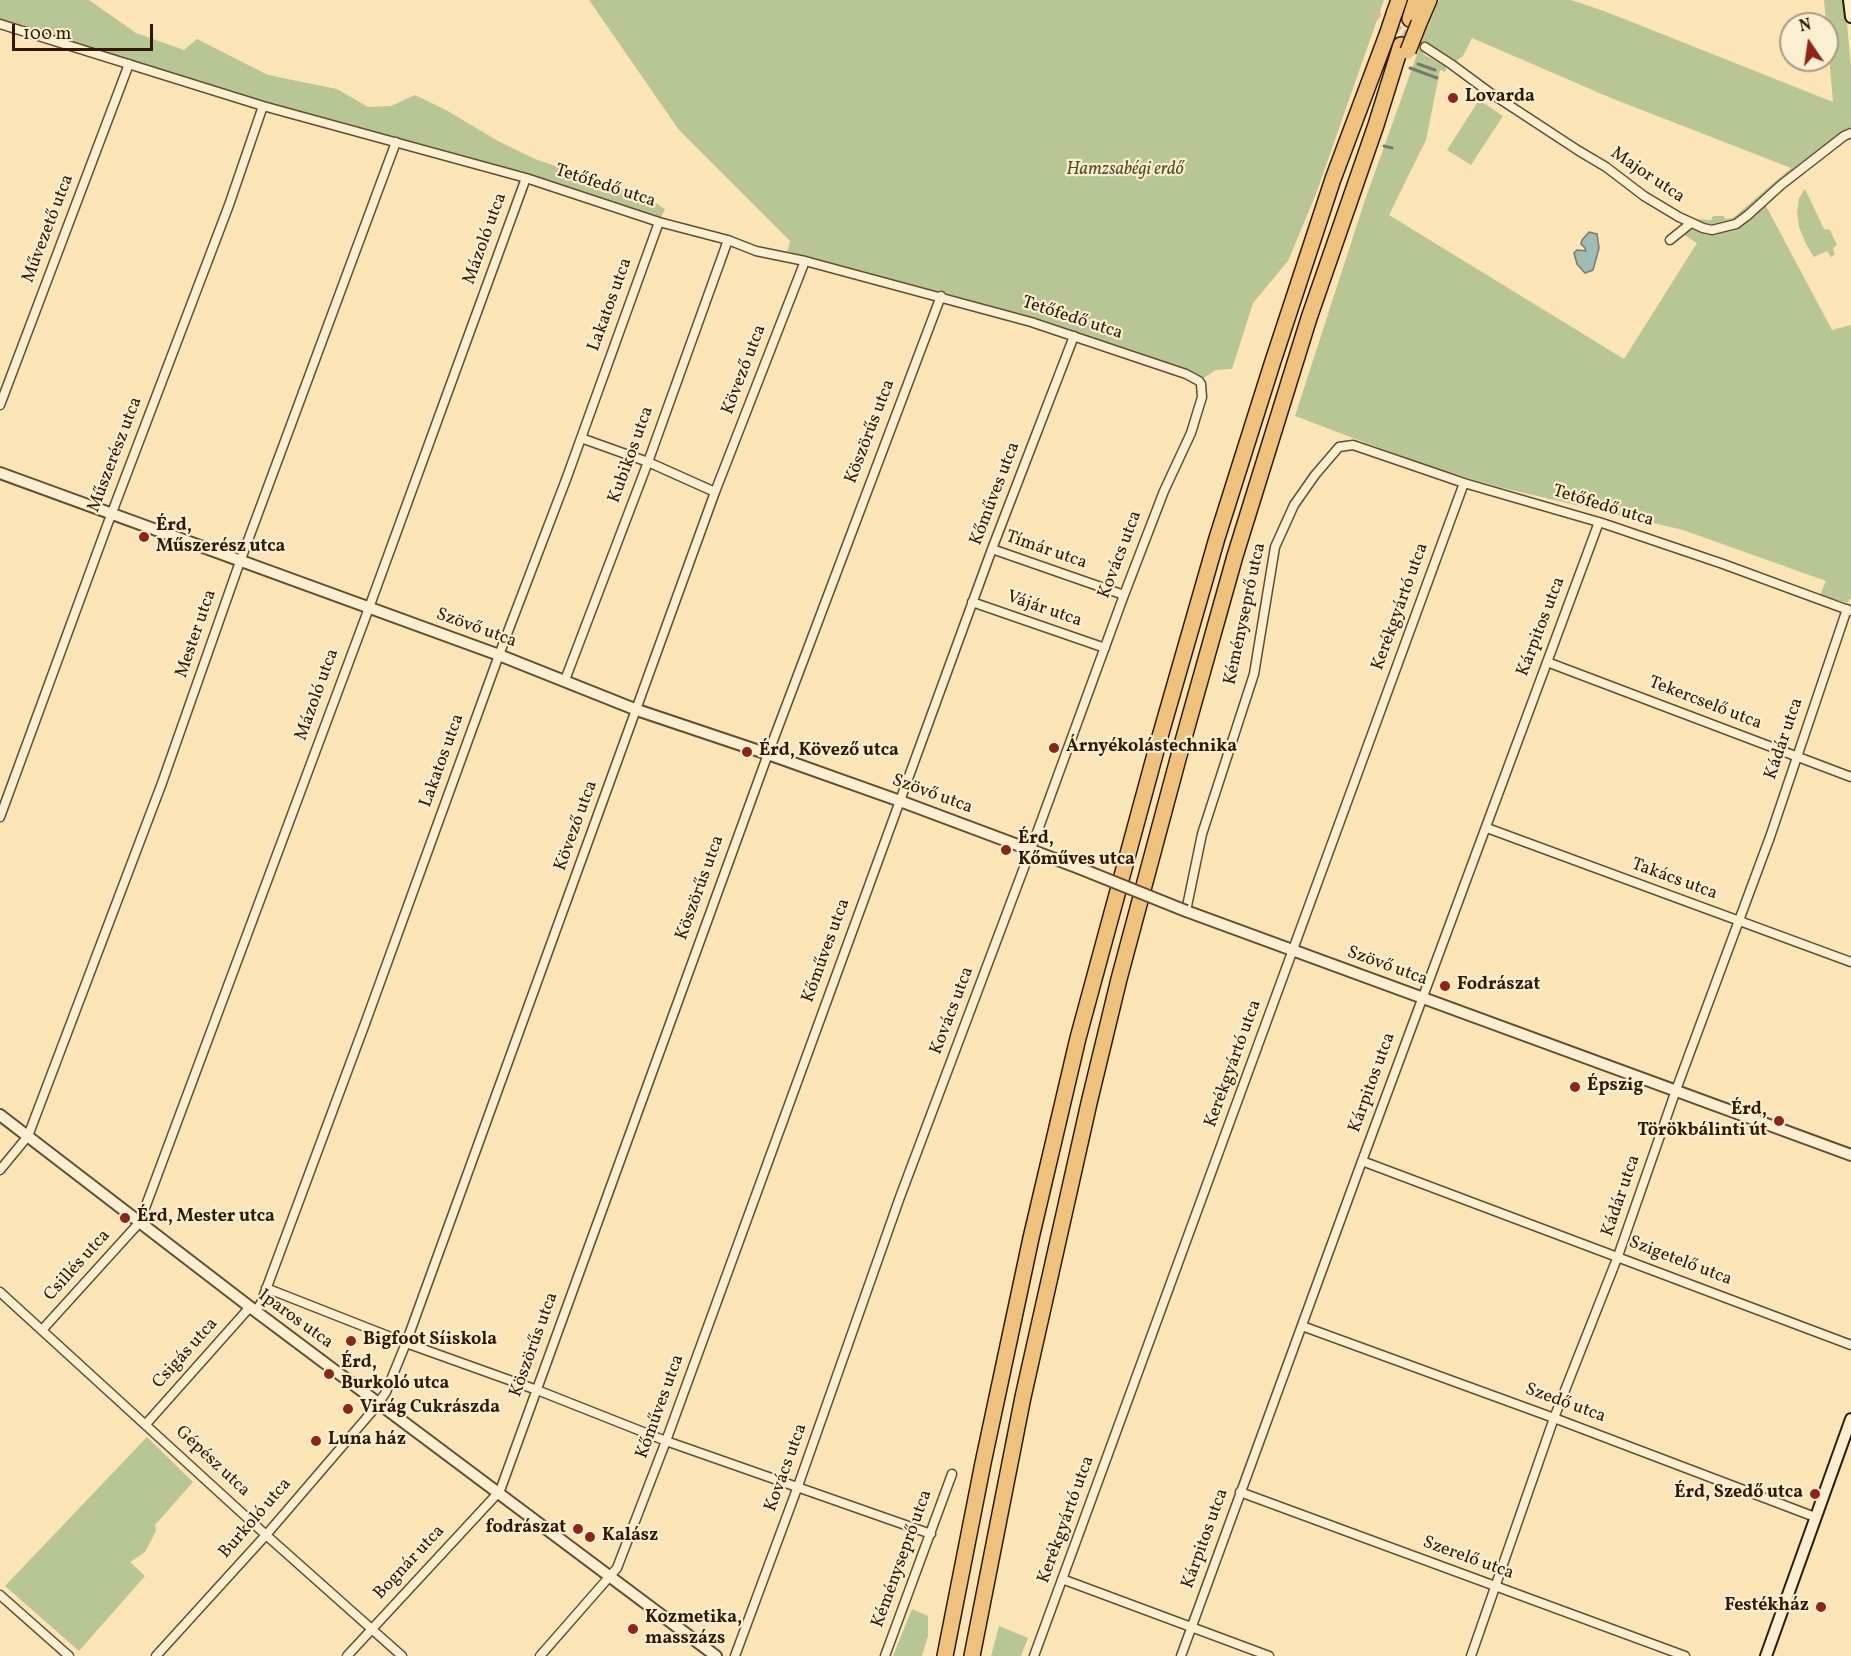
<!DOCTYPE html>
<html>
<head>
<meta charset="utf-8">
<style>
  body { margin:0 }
  #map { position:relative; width:1851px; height:1656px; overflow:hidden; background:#fbe5b7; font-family:Vollkorn,serif }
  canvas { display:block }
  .north { position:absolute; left:1779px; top:12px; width:60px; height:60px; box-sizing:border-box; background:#fceed0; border:2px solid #ab997d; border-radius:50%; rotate:347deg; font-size:16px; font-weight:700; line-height:24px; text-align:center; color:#311900 }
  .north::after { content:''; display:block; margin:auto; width:21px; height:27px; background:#8f2418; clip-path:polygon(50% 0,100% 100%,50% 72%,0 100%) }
  .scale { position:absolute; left:12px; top:24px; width:141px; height:27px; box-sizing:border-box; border:3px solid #311900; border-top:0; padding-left:8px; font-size:18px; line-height:21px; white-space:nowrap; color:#311900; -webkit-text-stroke:4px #fceed0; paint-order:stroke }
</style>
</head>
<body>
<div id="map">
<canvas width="1851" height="1656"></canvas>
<div class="north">N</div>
<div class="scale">100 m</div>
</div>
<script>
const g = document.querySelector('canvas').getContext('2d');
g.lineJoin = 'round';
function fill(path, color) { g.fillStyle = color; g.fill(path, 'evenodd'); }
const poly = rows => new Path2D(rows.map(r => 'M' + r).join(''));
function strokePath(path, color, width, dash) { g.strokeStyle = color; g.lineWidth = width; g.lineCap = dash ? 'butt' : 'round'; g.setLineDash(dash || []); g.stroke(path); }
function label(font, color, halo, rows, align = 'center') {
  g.font = font + ' Vollkorn,serif'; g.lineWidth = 4.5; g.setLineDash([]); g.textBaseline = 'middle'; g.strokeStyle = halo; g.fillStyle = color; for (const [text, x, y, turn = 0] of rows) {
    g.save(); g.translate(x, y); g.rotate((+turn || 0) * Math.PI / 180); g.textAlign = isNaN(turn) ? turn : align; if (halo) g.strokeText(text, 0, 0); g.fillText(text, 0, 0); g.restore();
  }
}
fill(poly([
  [0,0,89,0,136,33,184,50,197,39,268,75,337,89,368,107,391,106,415,95,446,110,498,141,535,159,645,196,665,209,659,222,0,24],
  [589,0,1384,0,1316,194,1288,261,1253,303,1232,369,1216,370,1199,381,1074,336,786,257,790,241,679,130],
  [1439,0,1571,0,1604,11,1833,102,1824,0,1845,0,1851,68,1851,128,1739,219,1728,224,1711,226,1696,219,1711,220,1713,216,1724,216,1725,219,1733,218,1791,168,1611,98,1472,38,1463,56,1456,61,1428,43,1423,54,1447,67,1445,72,1440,70,1426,140,1389,215,1624,359,1697,243,1684,235,1684,232,1694,229,1715,234,1736,226,1765,204,1832,330,1851,325,1851,598,1847,603,1820,595,1826,581,1683,530,1503,488,1430,467,1295,416,1364,203,1424,35],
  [1479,100,1503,116,1471,165,1447,150],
  [1805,189,1824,229,1830,230,1837,245,1833,248,1835,254,1831,257,1827,251,1814,257,1806,244,1799,227,1797,212,1799,198],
  [147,1437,193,1482,155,1525,156,1531,145,1552,130,1562,145,1576,79,1651,5,1586],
  [912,1609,928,1616,928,1636,922,1656,893,1656],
  [999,1626,1028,1638,1021,1656,991,1656]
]), '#b7c694');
const water = poly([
  [1589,232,1597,234,1599,248,1593,270,1585,273,1577,264,1574,253,1577,250,1586,251,1585,248,1581,244,1582,240,1589,232]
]);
fill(water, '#a0bdb5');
strokePath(water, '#747b6d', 1.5);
strokePath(poly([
  [1418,64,1435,70],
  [1410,68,1437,78],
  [1384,146,1392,148]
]), '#747b6d', 3);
strokePath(poly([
  [1373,13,1425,47]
]), '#d3bc92', 8, [8, 4]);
const minor = poly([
  [0,24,263,106,526,178,659,222,728,240,756,251,805,261,1031,322,1186,374,1199,381,1201,384,1202,397,1191,433,1164,491,1124,595,1031,849,900,1197,798,1486,735,1656],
  [1425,47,1451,64,1489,92,1579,151,1606,167,1644,196,1679,217,1703,228,1712,230,1736,224,1748,215,1781,185,1844,136,1851,133],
  [1670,240,1691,223],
  [0,405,129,64],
  [581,438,648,462,715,492],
  [992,549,1124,595],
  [972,602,1105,648],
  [1547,662,1851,777],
  [565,680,648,462,728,240],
  [0,817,108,523,229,205,263,106],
  [1487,828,1851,962],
  [1186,911,1202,834,1254,674,1275,547,1294,505,1315,475,1339,447,1353,445,1464,483,1602,523,1723,564,1851,611],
  [1362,1161,1851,1345],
  [0,1170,28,1136,162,783,237,570,396,142],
  [266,1288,406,1343,537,1390,666,1441,931,1534],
  [0,1292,266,1535,402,1656],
  [256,1311,261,1303,366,1021,499,655,567,477,659,222],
  [1302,1326,1554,1418,1815,1517],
  [42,1330,139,1223,142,1216,366,616,526,178],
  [146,1424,250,1307],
  [1240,1492,1685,1656],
  [1062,1579,1269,1656],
  [0,1595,69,1656],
  [156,1656,266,1535,375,1408,386,1392,406,1343,715,492,805,261],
  [347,1656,498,1493,501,1488,768,754,941,296],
  [540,1656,617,1568,666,1441,992,549,1074,336],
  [885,1656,952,1474],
  [1034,1656,1464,483],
  [1181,1656,1362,1161,1599,522],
  [1471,1656,1554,1418,1618,1256,1676,1090,1770,837,1847,609]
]);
const tertiary = poly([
  [0,473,499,655,637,710,768,754,900,801,1079,868],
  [1186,911,1851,1155],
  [0,1115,250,1307,716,1656]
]);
const secondary = poly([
  [1849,0,1851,17],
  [1766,1656,1851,1419]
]);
const motorway = poly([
  [1394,14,1399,0],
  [1410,19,1416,0],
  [1419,23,1429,0],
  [945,1656,983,1463,1031,1238,1078,1038,1157,747,1217,538,1273,361,1333,179,1387,35],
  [972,1656,1023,1397,1089,1103,1119,979,1178,759,1235,556,1309,318,1376,125,1401,45]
]);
strokePath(minor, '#644c2e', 11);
strokePath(tertiary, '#644c2e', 14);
strokePath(secondary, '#311900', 14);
strokePath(motorway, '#311900', 18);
strokePath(minor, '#fceed0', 8);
strokePath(tertiary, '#fceed0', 10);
strokePath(secondary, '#fceed0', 10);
strokePath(motorway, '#eec27c', 15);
const tertiaryBridge = poly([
  [1079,868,1186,911]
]);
const motorwayBridge = poly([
  [1387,35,1394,14],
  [1408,51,1419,23]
]);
strokePath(tertiaryBridge, '#644c2e', 14, []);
strokePath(motorwayBridge, '#311900', 18, []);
strokePath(tertiaryBridge, '#fceed0', 10);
strokePath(motorwayBridge, '#eec27c', 15);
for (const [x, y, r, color] of [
  [1453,98,6,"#8f2418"],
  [144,537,6,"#8f2418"],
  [1054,748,6,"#8f2418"],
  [747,752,6,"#8f2418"],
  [1006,850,6,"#8f2418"],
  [1445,986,6,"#8f2418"],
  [1575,1087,6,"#8f2418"],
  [1779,1121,6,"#8f2418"],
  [125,1218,6,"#8f2418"],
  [351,1341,6,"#8f2418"],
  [329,1374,6,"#8f2418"],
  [348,1409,6,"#8f2418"],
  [316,1441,6,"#8f2418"],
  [1815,1494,6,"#8f2418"],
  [578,1529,6,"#8f2418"],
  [590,1537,6,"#8f2418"],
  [1821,1607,6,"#8f2418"],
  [633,1629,6,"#8f2418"]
]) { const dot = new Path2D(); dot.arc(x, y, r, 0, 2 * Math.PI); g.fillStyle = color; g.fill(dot); strokePath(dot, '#fceed0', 2); }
label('bold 18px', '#311900', '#fceed0', [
  ["Lovarda",1465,98],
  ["Érd,",156,527],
  ["Műszerész utca",156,548],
  ["Árnyékolástechnika",1066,748],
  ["Érd, Kövező utca",759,752],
  ["Érd,",1018,840],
  ["Kőműves utca",1018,861],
  ["Fodrászat",1457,986],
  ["Épszig",1587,1087],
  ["Érd,",1767,1111,"right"],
  ["Törökbálinti út",1767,1132,"right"],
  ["Érd, Mester utca",137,1218],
  ["Bigfoot Síiskola",363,1341],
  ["Érd,",341,1364],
  ["Burkoló utca",341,1385],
  ["Virág Cukrászda",360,1409],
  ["Luna ház",328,1441],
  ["Érd, Szedő utca",1803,1494,"right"],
  ["fodrászat",566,1529,"right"],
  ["Kalász",602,1537],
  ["Festékház",1809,1607,"right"],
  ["Kozmetika,",645,1619],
  ["masszázs",645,1640]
], 'left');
label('italic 18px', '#594d2c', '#fceed0', [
  ["Hamzsabégi erdő",1125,171]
]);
label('18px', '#311900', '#fceed0', [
  ["Major utca",1647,176,34],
  ["Tetőfedő utca",605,187,18],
  ["Művezető utca",49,229,-69],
  ["Mázoló utca",486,239,-70],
  ["Lakatos utca",611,305,-70],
  ["Tetőfedő utca",1072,319,18],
  ["Kövező utca",745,370,-69],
  ["Köszörűs utca",871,432,-69],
  ["Műszerész utca",116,455,-69],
  ["Kubikos utca",632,455,-70],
  ["Kőműves utca",996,494,-69],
  ["Tetőfedő utca",1603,507,17],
  ["Tímár utca",1046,551,19],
  ["Kovács utca",1121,555,-69],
  ["Kerékgyártó utca",1401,607,-70],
  ["Vájár utca",1044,610,19],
  ["Kéményseprő utca",1246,614,-78],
  ["Kárpitos utca",1542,627,-69],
  ["Szövő utca",476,629,20],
  ["Mester utca",197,634,-71],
  ["Mázoló utca",318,695,-70],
  ["Tekercselő utca",1705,704,21],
  ["Kádár utca",1785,739,-71],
  ["Lakatos utca",443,761,-70],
  ["Szövő utca",932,795,20],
  ["Kövező utca",577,826,-70],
  ["Takács utca",1674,880,20],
  ["Köszörűs utca",701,888,-70],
  ["Kőműves utca",827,951,-70],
  ["Szövő utca",1387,967,20],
  ["Kovács utca",953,1011,-69],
  ["Kerékgyártó utca",1234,1064,-70],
  ["Kárpitos utca",1373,1083,-70],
  ["Kádár utca",1622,1196,-71],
  ["Szigetelő utca",1680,1262,21],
  ["Csillés utca",78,1266,-48],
  ["Iparos utca",295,1320,36],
  ["Köszörűs utca",535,1345,-70],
  ["Csigás utca",186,1354,-48],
  ["Szedő utca",1565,1404,20],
  ["Kőműves utca",661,1407,-70],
  ["Gépész utca",212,1462,43],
  ["Kovács utca",787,1468,-70],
  ["Burkoló utca",256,1519,-49],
  ["Kerékgyártó utca",1067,1520,-70],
  ["Kárpitos utca",1206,1539,-70],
  ["Kéményseprő utca",903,1559,-70],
  ["Szerelő utca",1468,1559,20],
  ["Bognár utca",410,1563,-47]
]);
</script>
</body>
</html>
